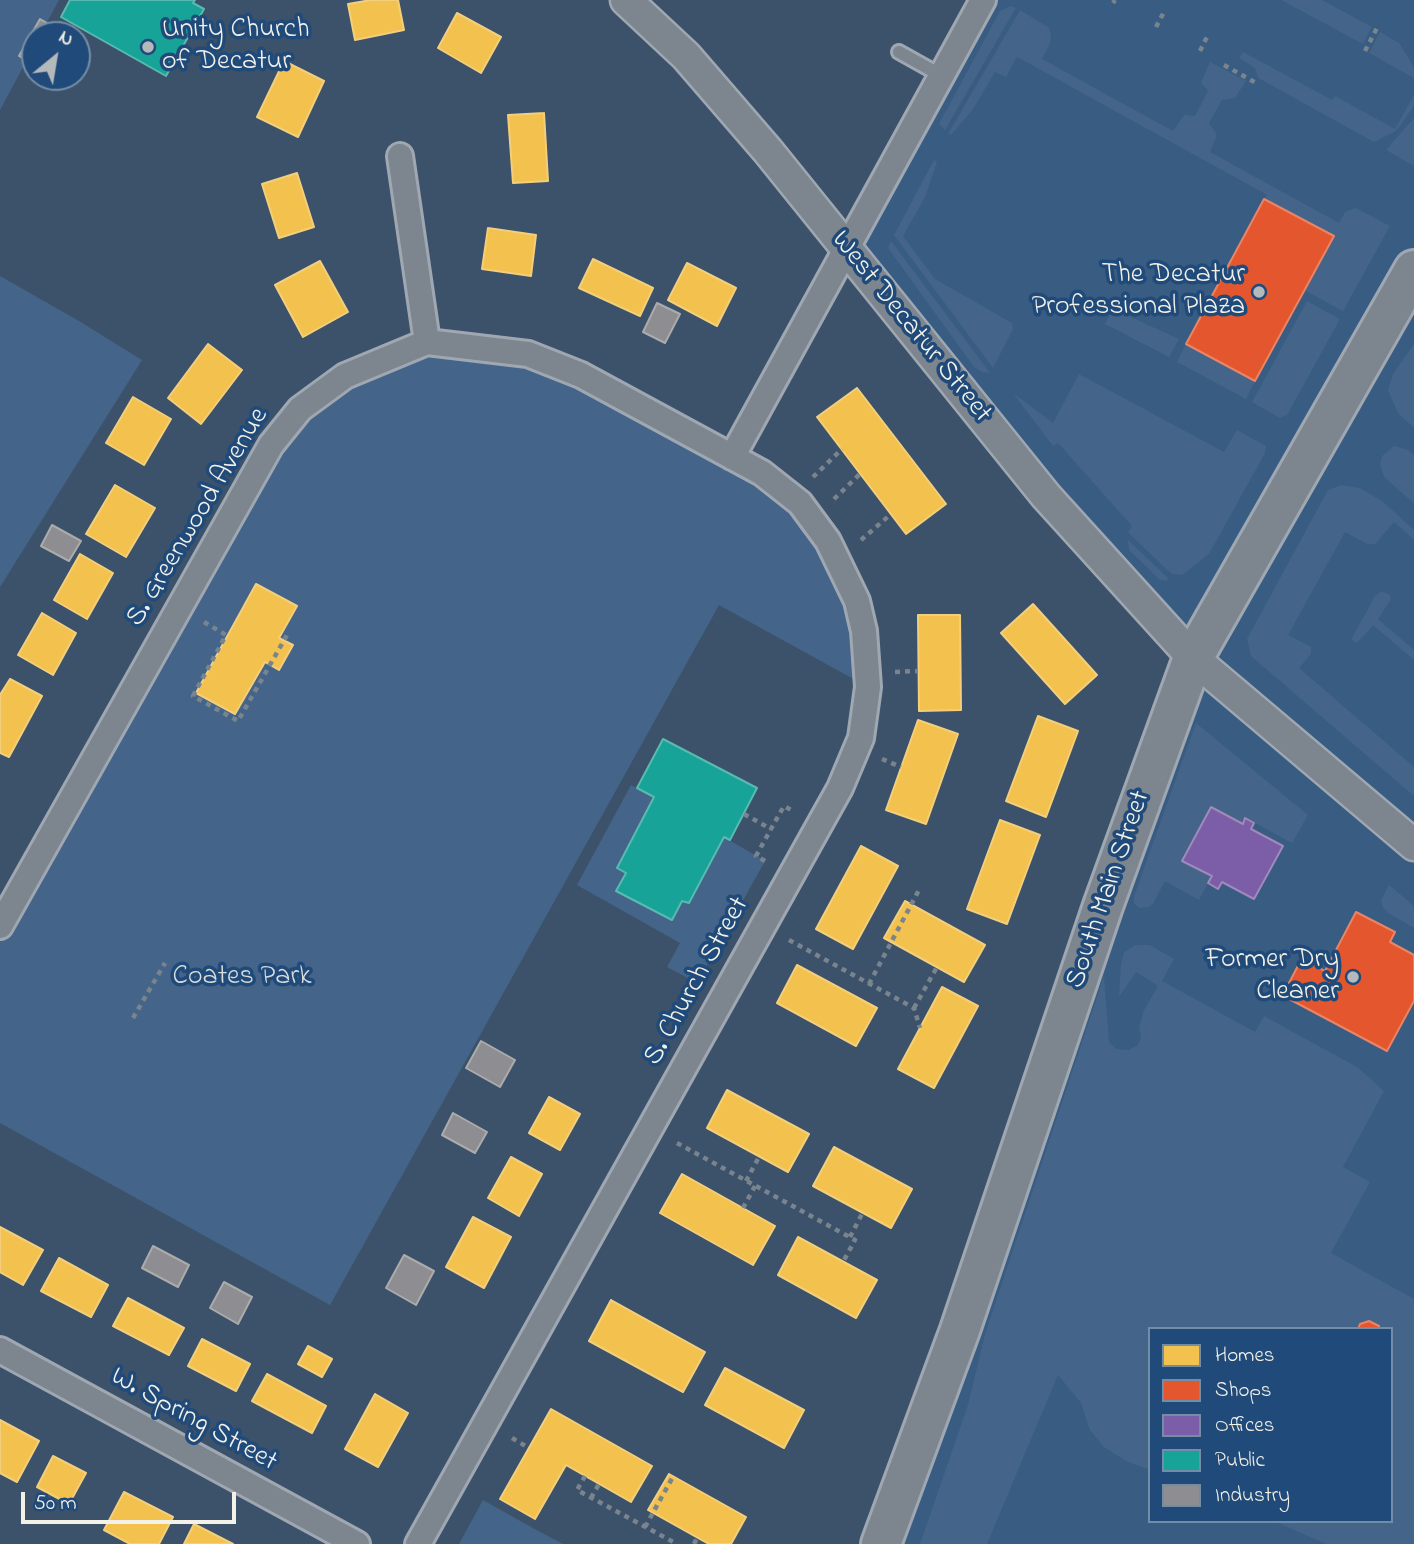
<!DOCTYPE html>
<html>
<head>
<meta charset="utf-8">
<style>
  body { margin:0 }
  #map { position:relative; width:1414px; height:1544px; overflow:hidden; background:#3c526a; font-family:"Indie Flower",sans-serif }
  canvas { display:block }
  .legend { position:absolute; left:1148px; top:1327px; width:245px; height:196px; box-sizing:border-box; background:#1f4a7a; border:2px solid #748da6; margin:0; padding:9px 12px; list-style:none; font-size:21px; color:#f4f1e8 }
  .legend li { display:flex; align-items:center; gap:14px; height:35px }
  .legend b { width:35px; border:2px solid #748da6 }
  .north { position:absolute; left:21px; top:21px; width:70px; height:70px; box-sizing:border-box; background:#1f4a7a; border:2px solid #748da6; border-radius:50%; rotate:30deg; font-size:19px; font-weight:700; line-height:28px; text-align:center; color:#f4f1e8 }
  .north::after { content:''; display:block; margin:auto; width:24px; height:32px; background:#b4b9bc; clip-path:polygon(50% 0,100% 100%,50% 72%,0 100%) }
  .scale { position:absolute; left:21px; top:1492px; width:215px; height:32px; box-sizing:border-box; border:4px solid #f4f1e8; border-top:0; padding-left:9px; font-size:21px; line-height:24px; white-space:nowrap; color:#f4f1e8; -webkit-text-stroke:5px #1f4a7a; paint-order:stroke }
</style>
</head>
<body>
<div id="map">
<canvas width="1414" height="1544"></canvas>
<ul class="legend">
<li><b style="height:19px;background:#f2c14e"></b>Homes</li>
<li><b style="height:19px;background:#e4572e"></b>Shops</li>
<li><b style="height:19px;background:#7b5ea7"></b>Offices</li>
<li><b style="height:19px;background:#17a398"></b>Public</li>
<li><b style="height:19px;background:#8d8d92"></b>Industry</li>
</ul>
<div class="north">N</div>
<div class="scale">50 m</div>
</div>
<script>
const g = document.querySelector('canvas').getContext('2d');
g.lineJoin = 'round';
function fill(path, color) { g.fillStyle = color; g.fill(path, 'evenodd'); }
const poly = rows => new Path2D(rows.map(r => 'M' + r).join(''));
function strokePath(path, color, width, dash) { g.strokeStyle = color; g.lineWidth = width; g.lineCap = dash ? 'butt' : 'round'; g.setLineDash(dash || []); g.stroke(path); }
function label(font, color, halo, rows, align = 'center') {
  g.font = font + ' "Indie Flower",sans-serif'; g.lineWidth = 7; g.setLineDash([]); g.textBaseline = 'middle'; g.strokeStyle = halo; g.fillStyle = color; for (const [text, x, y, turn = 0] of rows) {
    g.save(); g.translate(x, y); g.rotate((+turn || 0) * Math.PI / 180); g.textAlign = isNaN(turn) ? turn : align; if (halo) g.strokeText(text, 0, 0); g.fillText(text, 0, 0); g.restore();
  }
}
fill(poly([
  [995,0,1414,0,1414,1544,892,1544,1206,655,1143,590,858,248],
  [1150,1329,1391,1329,1391,1521,1150,1521]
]), '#385c82');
fill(poly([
  [0,0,59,0,40,35,35,35,35,45,0,110],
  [1281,0,1322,0,1372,27,1363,44],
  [1010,6,1016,8,945,130,939,124,1000,11],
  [1020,10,1048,27,1051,34,1050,43,1042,59,1173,131,1184,115,1195,116,1208,91,1201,82,1210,62,1246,81,1235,98,1222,100,1209,123,1216,133,1216,138,1210,152,1339,223,1345,212,1356,208,1390,226,1343,311,1304,290,1333,236,1264,199,1267,195,1260,191,1017,57,1006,77,995,72,973,109,951,135,948,134],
  [1380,32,1399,43,1414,67,1414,78,1369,53],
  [1243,52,1332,100,1335,96,1395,129,1414,95,1414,106,1396,131,1374,142,1258,78,1255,68,1239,58],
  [1414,118,1414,166,1386,150],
  [934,160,937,162,925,197,903,236,935,279,1012,323,1013,329,993,368,894,235],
  [891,241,990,373,982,372,974,367,888,248],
  [0,276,79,321,142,360,0,587],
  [1307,301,1340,319,1287,415,1280,418,1252,402],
  [1113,309,1179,339,1169,357,1105,324],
  [427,342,528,354,762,473,828,541,868,687,719,605,330,1305,0,1123,0,926,300,409],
  [1186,344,1255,381,1246,399,1177,362],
  [1414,344,1414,428,1398,413,1388,390,1393,374],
  [1079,374,1224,452,1237,430,1266,446,1265,453,1209,554,1182,575,1173,574,1167,570,1128,532,1132,526,1058,443,1053,446,1013,393,1053,423],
  [1394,446,1408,450,1414,455,1414,503,1385,478,1382,471,1380,464,1382,456],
  [1341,485,1360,488,1382,501,1414,530,1414,540,1394,522,1375,544,1367,544,1345,532,1288,635,1311,647,1311,654,1299,668,1414,767,1414,796,1251,656,1247,639,1328,490],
  [1128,540,1168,578,1167,581,1160,580,1129,550],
  [1382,591,1390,595,1391,599,1378,619,1414,650,1414,660,1373,625,1357,643,1351,640,1375,596],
  [1196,723,1308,815,1292,843,1246,818,1243,824,1211,807,1182,860,1212,876,1199,900,1165,881,1153,904,1149,907,1140,908,1134,904,1134,896],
  [631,785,654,797,617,867,626,873,617,890,689,903,724,837,765,861,697,983,667,967,680,943,577,885],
  [1389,885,1414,906,1414,928,1388,913,1383,907,1381,901],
  [1136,945,1150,945,1174,959,1162,981,1255,1032,1264,1016,1357,1067,1384,1091,1343,1167,1370,1182,1331,1253,1414,1299,1414,1544,1326,1544,1274,1521,1391,1521,1391,1329,1150,1329,1150,1470,1126,1461,1104,1447,1090,1430,1081,1403,1058,1375,987,1544,920,1544,968,1405,985,1334,1104,976,1109,1042,1116,1049,1128,1050,1137,1046,1141,1038,1139,1027,1144,1010,1158,986,1136,972,1119,997,1121,964,1124,952],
  [483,1500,531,1527,563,1544,459,1544]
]), '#446589');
const homes = poly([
  [371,0,398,0,404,30,355,40,348,4,371,0],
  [457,13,501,37,481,73,438,48,457,13],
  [284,61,324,81,298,137,257,117,284,61],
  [544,113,548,181,513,183,508,115,544,113],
  [297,173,314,227,279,238,262,184,297,173],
  [488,228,536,235,531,276,482,269,488,228],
  [593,259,653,288,640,316,579,288,593,259],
  [320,261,348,312,303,337,275,285,320,261],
  [687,263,736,288,717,326,668,300,687,263],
  [208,344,242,370,201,424,168,398,208,344],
  [857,388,946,504,906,534,817,417,857,388],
  [133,397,171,419,144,465,106,443,133,397],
  [115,485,155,508,126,557,86,534,115,485],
  [80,554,113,573,87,619,54,600,80,554],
  [256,584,297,606,279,638,293,645,279,670,265,662,235,714,196,693,256,584],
  [1033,604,1097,675,1065,704,1001,633,1033,604],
  [42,613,76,633,53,675,18,655,42,613],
  [918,615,960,615,961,710,919,711,918,615],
  [10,679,42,696,9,757,0,753,0,695,10,679],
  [1038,716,1078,731,1046,817,1006,801,1038,716],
  [918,720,958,734,926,824,886,810,918,720],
  [1000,820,1040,835,1007,924,967,909,1000,820],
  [861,846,898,866,853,949,816,929,861,846],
  [905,901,985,945,964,982,884,938,905,901],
  [797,965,877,1008,856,1046,777,1003,797,965],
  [942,987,978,1006,934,1088,898,1069,942,987],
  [727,1090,809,1134,788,1172,707,1128,727,1090],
  [549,1097,580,1114,560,1150,529,1133,549,1097],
  [834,1147,912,1189,891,1228,813,1186,834,1147],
  [511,1157,542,1174,519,1216,488,1198,511,1157],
  [682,1174,775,1226,753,1265,660,1213,682,1174],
  [473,1217,511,1237,484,1288,446,1267,473,1217],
  [0,1227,43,1250,23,1285,0,1272,0,1227],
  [798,1237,877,1280,856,1318,778,1275,798,1237],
  [59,1258,108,1285,91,1317,41,1291,59,1258],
  [128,1298,184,1328,169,1355,113,1326,128,1298],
  [611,1300,705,1352,683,1392,589,1341,611,1300],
  [202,1339,250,1364,236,1391,188,1366,202,1339],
  [308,1346,332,1359,322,1377,298,1364,308,1346],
  [725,1368,804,1410,784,1448,705,1405,725,1368],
  [267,1374,326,1406,312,1433,252,1401,267,1374],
  [375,1394,408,1413,378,1467,345,1449,375,1394],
  [551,1409,652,1466,631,1502,566,1465,535,1519,500,1499,551,1409],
  [0,1420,39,1441,17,1482,0,1473,0,1420],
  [53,1456,86,1473,69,1504,37,1487,53,1456],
  [669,1474,746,1517,731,1544,709,1544,648,1510,669,1474],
  [124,1492,173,1517,159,1544,130,1544,104,1530,124,1492],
  [194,1524,233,1544,184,1544,194,1524]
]);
fill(homes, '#f2c14e');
strokePath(homes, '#f3cf7c', 2);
const shops = poly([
  [1264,199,1334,236,1255,381,1186,344,1264,199],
  [1356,912,1395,932,1390,942,1414,955,1414,1001,1387,1051,1291,1000,1289,983,1302,958,1325,971,1356,912],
  [1369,1321,1379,1326,1379,1329,1358,1329,1360,1324,1369,1321]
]);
fill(shops, '#e4572e');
strokePath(shops, '#e98566', 2);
const offices = poly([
  [1211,807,1243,824,1245,818,1254,823,1251,829,1283,846,1254,899,1222,882,1218,889,1208,883,1212,876,1182,861,1211,807]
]);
fill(offices, '#7b5ea7');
strokePath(offices, '#9f8aba', 2);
const public = poly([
  [70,0,195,0,193,3,204,9,166,76,61,17,70,0],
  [663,739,757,788,730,840,724,837,689,903,682,901,672,920,616,891,626,873,617,868,654,797,637,788,663,739]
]);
fill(public, '#17a398');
strokePath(public, '#59bab0', 2);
const industry = poly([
  [40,19,68,35,35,35,35,65,19,56,40,19],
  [657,303,680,314,665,343,643,332,657,303],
  [52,525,81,541,69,561,41,546,52,525],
  [481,1041,515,1060,500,1087,466,1068,481,1041],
  [453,1113,487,1132,475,1153,442,1135,453,1113],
  [153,1246,189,1265,178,1287,142,1268,153,1246],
  [404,1255,434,1271,416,1305,386,1288,404,1255],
  [224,1282,252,1297,238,1324,210,1308,224,1282]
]);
fill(industry, '#8d8d92');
strokePath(industry, '#acabac', 2);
const service = poly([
  [899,52,942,76]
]);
const minor = poly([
  [400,156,427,342],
  [732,457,983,0],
  [0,926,271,445,300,409,345,376,427,342,528,354,581,375,762,473,800,503,828,541,857,601,864,631,868,687,861,738,840,788,418,1544],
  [0,1350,357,1544]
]);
const tertiary = poly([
  [626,0,686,56,768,151,1046,496,1193,658,1414,845]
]);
const primary = poly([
  [881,1544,960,1330,1103,906,1193,658,1414,270]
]);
strokePath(service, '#9fa8b2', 18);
strokePath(minor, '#9fa8b2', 30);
strokePath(tertiary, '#9fa8b2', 35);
strokePath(primary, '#9fa8b2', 44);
strokePath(poly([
  [1113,3,1115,0],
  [1156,27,1165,10],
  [1200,51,1209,33],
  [1365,51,1378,26],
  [1224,65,1256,83],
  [813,477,842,449],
  [834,499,860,474],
  [861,540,891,514],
  [204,622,226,635,193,696,238,721,287,635],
  [895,672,918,671],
  [882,759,901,767],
  [744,814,771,829],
  [765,861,756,856,771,829,784,806,793,811],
  [789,940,914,1008,920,1028],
  [869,984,920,888],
  [914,1008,937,967],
  [133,1018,165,963],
  [677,1143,855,1240,843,1262],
  [746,1181,759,1157],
  [743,1208,755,1186],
  [850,1237,863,1212],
  [512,1438,529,1448],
  [585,1476,577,1490,677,1544],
  [591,1498,599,1484],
  [645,1527,674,1475],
  [694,1544,697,1538]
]), '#79848f', 4.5, [5, 5]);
strokePath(service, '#7d868e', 12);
strokePath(minor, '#7d868e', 24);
strokePath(tertiary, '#7d868e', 30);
strokePath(primary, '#7d868e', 38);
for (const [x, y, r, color] of [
  [148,47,7,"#b4b9bc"],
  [1259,292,7,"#b4b9bc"],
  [1353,977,7,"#b4b9bc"]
]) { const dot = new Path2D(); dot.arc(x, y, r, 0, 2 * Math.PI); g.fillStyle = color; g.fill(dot); strokePath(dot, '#1f4a7a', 2.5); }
label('28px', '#f4f1e8', '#1f4a7a', [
  ["Unity Church",162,31,"left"],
  ["of Decatur",162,63,"left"],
  ["The Decatur",1245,276],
  ["Professional Plaza",1245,308],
  ["Former Dry",1339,961],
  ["Cleaner",1339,993]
], 'right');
label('28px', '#f4f1e8', '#1f4a7a', [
  ["West Decatur Street",910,328,51],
  ["S. Greenwood Avenue",199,518,-59],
  ["South Main Street",1110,890,-71],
  ["S. Church Street",698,982,-61],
  ["W. Spring Street",193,1421,29]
]);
label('28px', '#dadcda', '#1f4a7a', [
  ["Coates Park",242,978]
]);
</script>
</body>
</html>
